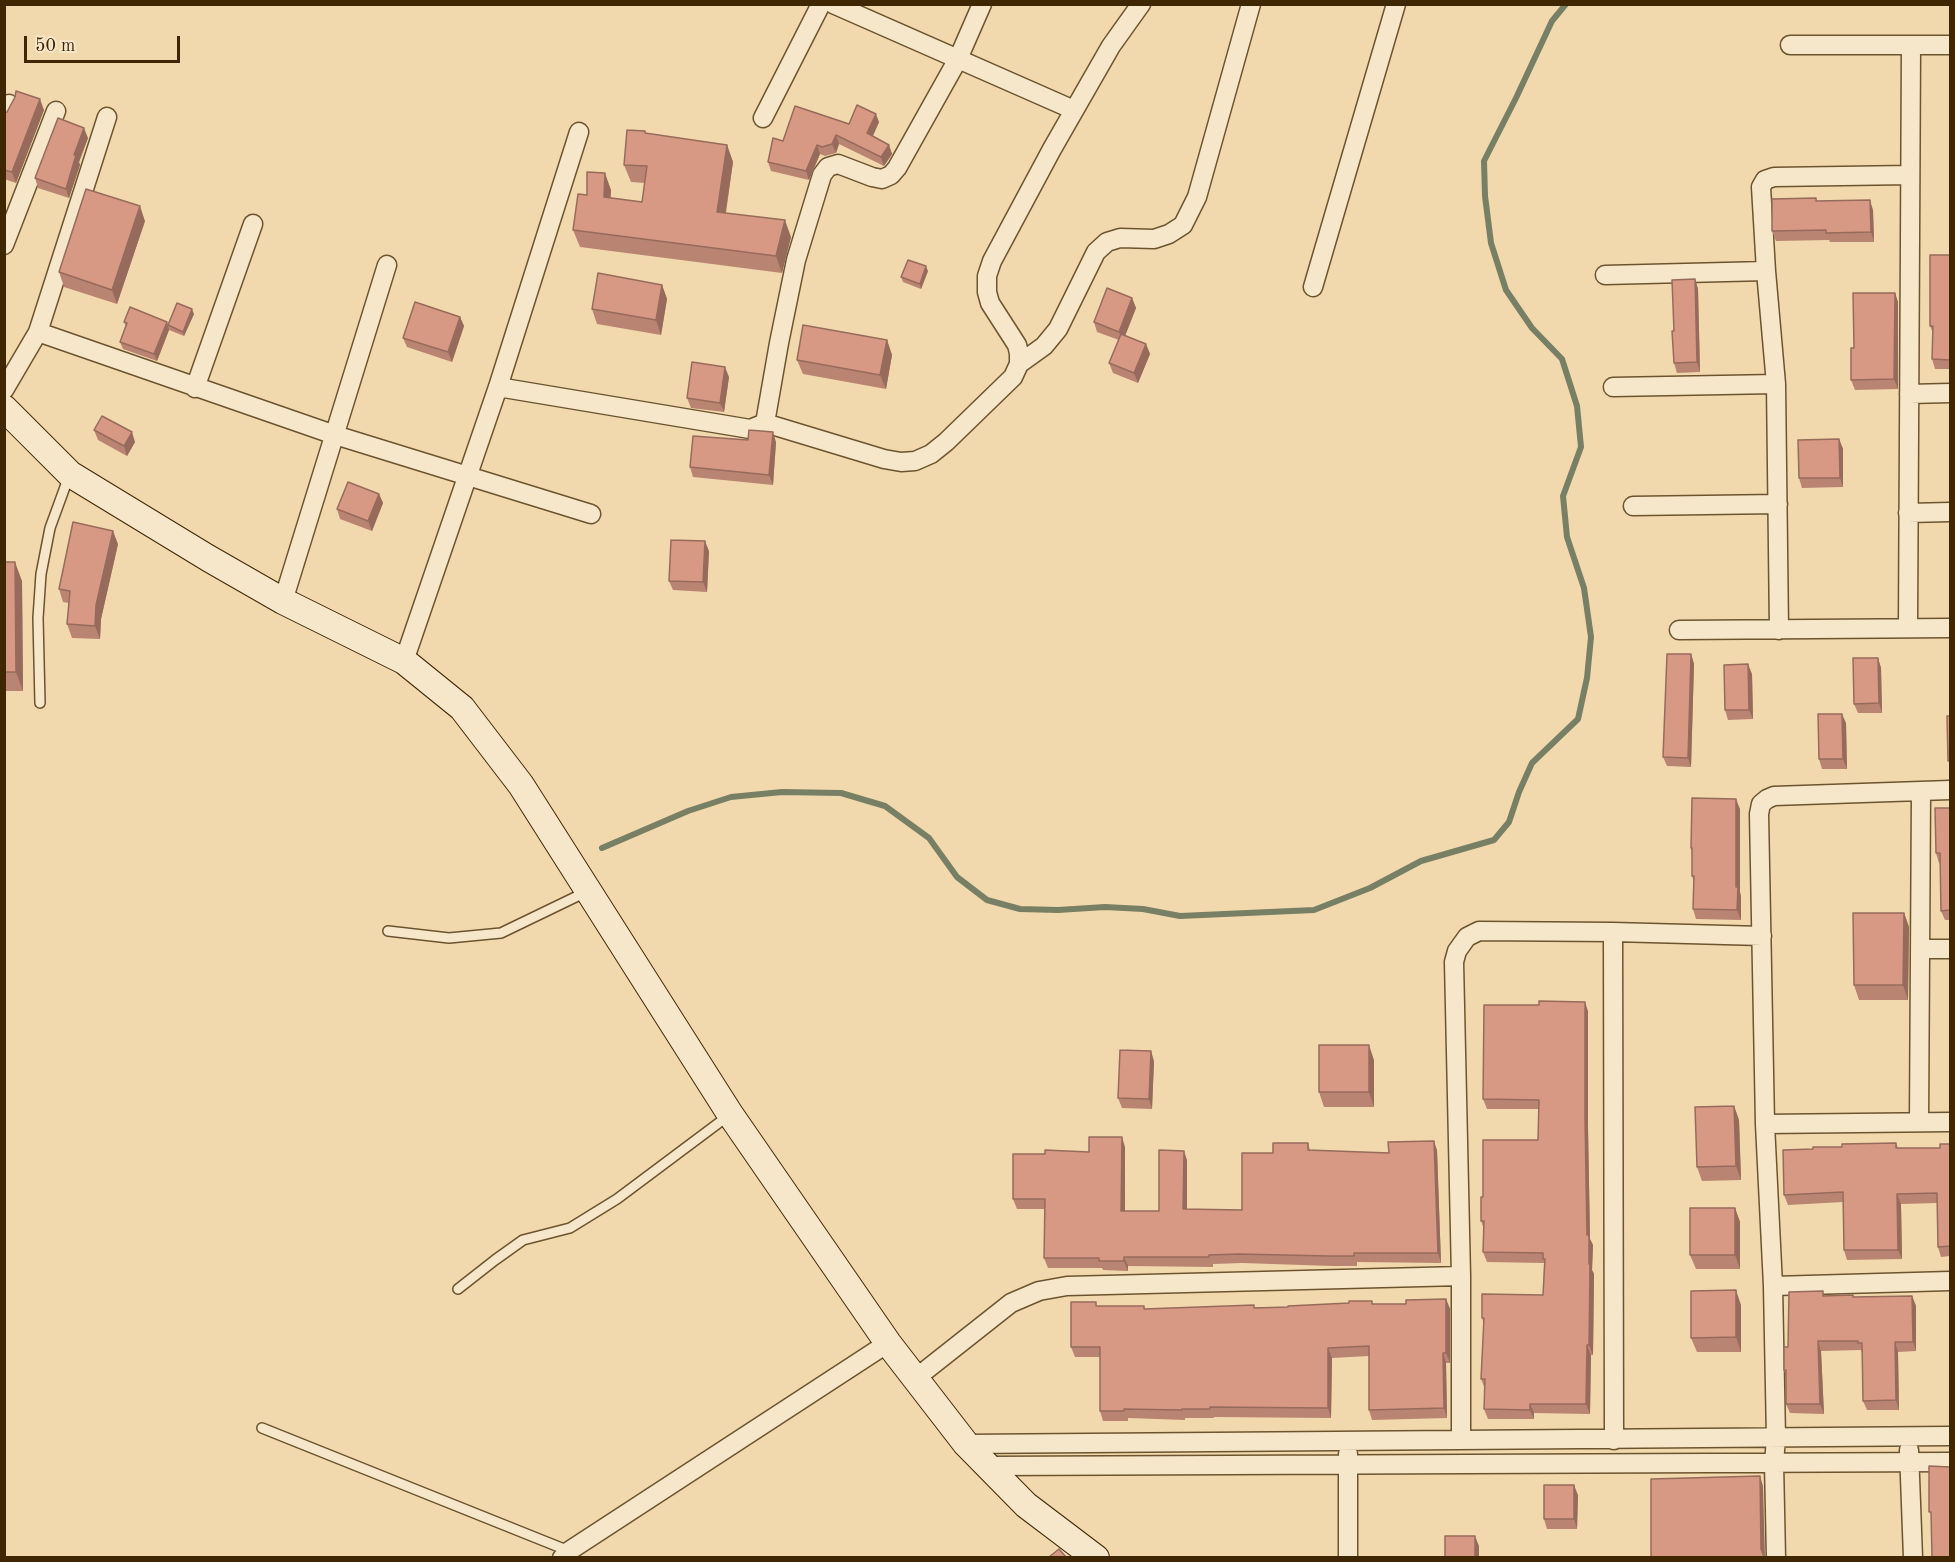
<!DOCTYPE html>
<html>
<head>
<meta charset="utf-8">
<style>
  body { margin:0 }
  #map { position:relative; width:1955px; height:1562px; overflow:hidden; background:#f1d9ad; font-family:"Old Standard TT",serif }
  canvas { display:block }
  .frame { position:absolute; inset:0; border:6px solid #402704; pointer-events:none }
  .scale { position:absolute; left:24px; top:36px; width:156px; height:27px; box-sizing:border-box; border:3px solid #402704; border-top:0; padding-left:8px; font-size:18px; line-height:21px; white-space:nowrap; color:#402704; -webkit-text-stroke:4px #f6e6ca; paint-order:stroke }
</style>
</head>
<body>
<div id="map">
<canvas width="1955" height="1562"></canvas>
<div class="frame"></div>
<div class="scale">50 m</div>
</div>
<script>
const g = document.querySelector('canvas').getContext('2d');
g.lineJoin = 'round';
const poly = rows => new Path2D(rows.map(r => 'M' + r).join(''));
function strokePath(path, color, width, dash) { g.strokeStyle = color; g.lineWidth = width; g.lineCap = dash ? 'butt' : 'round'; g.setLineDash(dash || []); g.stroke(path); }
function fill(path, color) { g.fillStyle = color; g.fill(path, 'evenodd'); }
strokePath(poly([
  [602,848,688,811,731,797,782,792,841,793,885,806,929,838,957,877,987,900,1020,909,1058,910,1105,907,1143,909,1180,916,1314,910,1370,888,1421,861,1494,840,1509,822,1519,792,1532,763,1578,719,1587,678,1591,637,1584,588,1567,537,1563,496,1581,447,1577,406,1562,359,1532,328,1506,290,1491,243,1485,196,1484,161,1516,98,1552,21,1566,4]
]), '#777f65', 6);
const lane = poly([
  [40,703,38,618,41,574,50,528,69,476],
  [388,931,449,938,501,933,586,892],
  [458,1289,495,1260,523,1240,570,1228,617,1199,728,1116],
  [262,1428,569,1551]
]);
const street = poly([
  [833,4,1074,110],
  [1790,45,1950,45],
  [4,115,9,104],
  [763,118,821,4],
  [4,245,56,111],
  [1766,271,1761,187,1765,180,1774,177,1910,175],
  [1605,275,1766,271,1776,384,1779,630],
  [1313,287,1396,4],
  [38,332,335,435,591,514],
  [1019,364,1044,346,1058,329,1096,252,1107,242,1120,238,1154,239,1169,234,1183,225,1197,197,1251,4],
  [498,387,750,429,765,423,779,343,796,260,822,175,828,167,838,164,872,177,882,179,891,175,897,168,958,59,982,4],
  [1613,387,1776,384],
  [195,388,253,224],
  [4,390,38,332,107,117],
  [1909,394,1950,393],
  [765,423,884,459,901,462,915,461,931,454,946,442,1013,377,1019,364,1019,353,1017,345,990,303,987,292,987,276,992,261,1052,149,1111,46,1141,4],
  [1633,506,1778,504],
  [1908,513,1950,512],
  [283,601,387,265],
  [1908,627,1911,46],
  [1679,630,1950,628],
  [404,661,498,387,579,132],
  [1613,932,1614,1440],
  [1921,949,1950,949],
  [1919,1122,1921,792],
  [1765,1124,1950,1122],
  [1773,1286,1950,1281],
  [916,1378,1011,1303,1039,1291,1067,1286,1461,1276],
  [1461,1440,1461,1276,1454,962,1457,951,1467,937,1479,931,1613,932,1762,936],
  [966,1444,1950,1436],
  [1909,1450,1913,1558],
  [1348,1454,1348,1558],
  [988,1466,1950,1462],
  [562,1558,569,1551,888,1343],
  [1776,1558,1774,1463,1776,1438,1773,1286,1765,1124,1759,814,1761,804,1767,799,1774,796,1950,790]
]);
const secondary = poly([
  [4,408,70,474,208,558,283,601,404,661,462,708,521,785,730,1114,888,1343,966,1444,1026,1505,1096,1558]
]);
strokePath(lane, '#6c542e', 12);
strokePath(street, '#6c542e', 21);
strokePath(secondary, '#402704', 28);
strokePath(lane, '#f6e6ca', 9);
strokePath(street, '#f6e6ca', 18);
strokePath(secondary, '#f6e6ca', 26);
fill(poly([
  [44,110,16,183,4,179,4,113],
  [879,122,873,136,889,145,892,154,884,166,839,144,836,153,825,156,820,154,809,180,771,171,768,162,783,141,849,124],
  [645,131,646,134,727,145,733,162,726,213,791,237,782,273,580,247,573,230,587,195,611,190,610,198,642,202,645,183,631,182,624,165],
  [88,138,79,162,80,165,69,198,38,188,35,178],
  [1816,198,1817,201,1873,210,1874,242,1830,242,1829,240,1776,241,1772,231],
  [145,221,117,304,64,287,59,272],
  [1950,255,1950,369,1935,369,1932,359,1933,333,1930,326],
  [928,271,921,289,903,282,901,277],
  [1695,279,1698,289,1700,372,1677,373,1674,363],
  [662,285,667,299,661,335,597,324,592,309],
  [1895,293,1898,302,1898,389,1855,390,1851,380,1854,348],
  [1132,298,1136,308,1125,336,1146,344,1150,354,1138,383,1113,373,1109,363,1119,340,1097,332,1094,322],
  [194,314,184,336,169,330,157,361,123,349,120,342,126,327,124,322,167,322,168,325],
  [460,317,464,326,452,362,407,347,403,338],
  [887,340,892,355,886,389,803,374,797,360],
  [729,377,724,412,691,408,687,398],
  [94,430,135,442,127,456,98,440],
  [1839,439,1843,449,1843,487,1802,488,1799,478],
  [748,440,776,442,773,485,693,477,690,467],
  [379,494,383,503,372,531,340,519,337,509],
  [118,544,101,619,100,639,72,638,67,624,69,603,63,602,59,589],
  [709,551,707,592,673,590,669,581],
  [4,562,22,581,23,691,4,691],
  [1691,654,1694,664,1691,767,1667,766,1663,757],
  [1878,658,1881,668,1882,713,1858,713,1854,704],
  [1752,674,1753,719,1728,720,1725,710],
  [1846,723,1847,769,1822,769,1819,759],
  [1950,808,1950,920,1945,920,1941,911,1940,863,1939,863,1936,853],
  [1740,809,1740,892,1741,897,1741,920,1696,919,1693,909,1694,882,1692,876,1692,852,1691,848],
  [1904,913,1909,927,1908,1000,1859,1000,1854,985],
  [1588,1011,1588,1128,1590,1239,1593,1245,1592,1270,1594,1274,1593,1355,1591,1355,1590,1414,1534,1413,1534,1419,1488,1419,1484,1409,1485,1389,1481,1379,1484,1324,1482,1318,1543,1295,1544,1263,1487,1262,1483,1252,1484,1229,1481,1221,1538,1140,1539,1109,1487,1109,1483,1099],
  [1374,1060,1374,1107,1324,1107,1319,1092],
  [1154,1061,1152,1109,1122,1108,1118,1098],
  [1734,1106,1739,1120,1741,1180,1702,1181,1697,1167],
  [1308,1143,1310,1150,1389,1153,1437,1150,1441,1263,1357,1262,1357,1266,1332,1266,1242,1263,1213,1264,1213,1267,1128,1266,1128,1271,1103,1270,1102,1268,1048,1268,1044,1258,1044,1209,1017,1209,1013,1199,1045,1154,1089,1152,1125,1147,1125,1211,1159,1211,1187,1160,1187,1209,1242,1210,1273,1153],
  [1896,1143,1898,1148,1940,1148,1950,1144,1950,1256,1941,1257,1938,1247,1937,1203,1901,1204,1902,1259,1847,1260,1844,1250,1843,1202,1788,1205,1784,1195,1813,1149],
  [1735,1208,1740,1222,1740,1269,1696,1269,1690,1255],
  [1853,1295,1854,1297,1912,1296,1916,1306,1916,1351,1898,1352,1899,1410,1867,1410,1863,1401,1862,1353,1861,1350,1821,1351,1824,1414,1790,1413,1786,1404,1786,1377,1784,1370,1788,1347,1824,1296],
  [1446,1299,1450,1309,1450,1363,1446,1363,1447,1418,1372,1420,1369,1410,1369,1356,1332,1358,1331,1418,1214,1417,1214,1418,1185,1418,1185,1420,1128,1418,1128,1421,1103,1421,1100,1411,1100,1357,1075,1357,1071,1347,1097,1306,1144,1306,1145,1309,1288,1307,1349,1303,1372,1301,1373,1304,1406,1304],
  [1741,1305,1741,1352,1697,1352,1691,1338],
  [1578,1495,1577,1529,1547,1529,1544,1519]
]), '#ba8472');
fill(poly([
  [40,99,44,110,16,183,12,172],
  [876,114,879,122,870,142,867,133],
  [84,128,88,138,79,162,80,165,69,198,66,189,74,155],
  [836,135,839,144,836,153,832,144],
  [727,145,733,162,723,229,717,212],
  [817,145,820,154,809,180,806,171],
  [889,145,892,154,884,166,881,157],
  [605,173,611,190,610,214,604,197],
  [1870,200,1873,210,1874,242,1871,232],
  [140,206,145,221,117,304,112,290],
  [785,220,791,237,782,273,776,256],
  [926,266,928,271,921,289,920,284],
  [1695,279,1698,289,1700,372,1697,362],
  [662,285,667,299,661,335,656,320],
  [1895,293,1898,302,1898,389,1894,379],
  [1132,298,1136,308,1123,341,1119,332],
  [192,309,194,314,184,336,183,332],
  [460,317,464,326,452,362,448,352],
  [167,322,169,330,157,361,154,354],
  [887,340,892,355,886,389,880,375],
  [1146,344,1150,354,1138,383,1134,373],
  [725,367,729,377,724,412,720,403],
  [132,432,135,442,127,456,124,446],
  [773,432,776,442,773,485,769,475],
  [1839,439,1843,449,1843,487,1840,478],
  [379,494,383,503,372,531,368,521],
  [113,531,118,544,101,619,100,639,95,626,96,605],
  [705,541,709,551,707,592,703,582],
  [15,562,22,581,23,691,16,672],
  [1691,654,1694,664,1691,767,1688,758],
  [1878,658,1881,668,1882,713,1879,703],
  [1748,664,1752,674,1753,719,1749,710],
  [1842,714,1846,723,1847,769,1843,759],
  [1736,799,1740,809,1740,892,1741,897,1741,920,1737,910,1736,887],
  [1904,913,1909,927,1908,1000,1903,985],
  [1585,1002,1588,1011,1588,1128,1590,1239,1593,1245,1592,1270,1594,1274,1593,1355,1589,1345,1589,1264,1587,1235,1585,1118],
  [1369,1045,1374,1060,1374,1107,1369,1092],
  [1151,1051,1154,1061,1152,1109,1149,1099],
  [1734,1106,1739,1120,1741,1180,1736,1166],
  [1122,1137,1125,1147,1125,1221,1121,1211],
  [1434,1141,1437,1150,1441,1263,1438,1253],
  [1184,1151,1187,1160,1187,1219,1183,1209],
  [1897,1194,1901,1204,1902,1259,1898,1250],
  [1735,1208,1740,1222,1740,1269,1735,1255],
  [1124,1257,1128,1266,1128,1271,1124,1261],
  [1736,1290,1741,1305,1741,1352,1736,1337],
  [1912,1296,1916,1306,1916,1351,1913,1342],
  [1446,1299,1450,1309,1450,1363,1446,1353],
  [1818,1341,1821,1351,1824,1414,1820,1404],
  [1895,1342,1898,1352,1899,1410,1896,1400],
  [1587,1345,1591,1355,1590,1414,1586,1404],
  [1328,1348,1332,1358,1331,1418,1328,1408],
  [1443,1353,1446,1363,1447,1418,1444,1408],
  [1530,1404,1534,1413,1534,1419,1530,1410],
  [1760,1476,1763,1486,1765,1557,1761,1549],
  [1574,1485,1578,1495,1577,1529,1574,1519],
  [1475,1536,1479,1546,1479,1557,1475,1557]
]), '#976b5c');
const building = poly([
  [16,91,40,99,12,172,4,170,4,113,7,112,15,97,16,91],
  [857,105,876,114,867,133,889,145,881,157,836,135,832,144,822,147,817,145,806,171,768,162,773,138,783,141,795,106,849,124,857,105],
  [58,118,84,128,74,155,76,155,66,189,35,178,58,118],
  [627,130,645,131,645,133,727,145,717,212,785,220,776,256,573,230,578,194,587,195,587,172,605,173,604,197,642,202,647,166,624,165,627,130],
  [86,189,140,206,112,290,59,272,86,189],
  [1816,198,1816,201,1870,200,1871,232,1826,233,1826,230,1772,231,1772,199,1816,198],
  [1930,255,1950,255,1950,360,1932,359,1933,326,1930,326,1930,255],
  [908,260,926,266,920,284,901,277,908,260],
  [598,273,662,285,656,320,592,309,598,273],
  [1695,279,1697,362,1674,363,1672,331,1674,331,1672,280,1695,279],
  [1107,288,1132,298,1119,332,1094,322,1107,288],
  [1853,293,1895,293,1894,379,1851,380,1851,348,1854,348,1853,293],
  [415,302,460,317,448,352,403,338,415,302],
  [177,303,192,309,183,332,168,325,177,303],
  [130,307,167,322,154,354,120,342,127,323,124,322,130,307],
  [803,325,887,340,880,375,797,360,803,325],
  [1121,334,1146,344,1134,373,1109,363,1121,334],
  [692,362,725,367,720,403,687,398,692,362],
  [102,416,132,432,124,446,94,430,102,416],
  [749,430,773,432,769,475,690,467,693,436,748,440,749,430],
  [1839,439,1840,478,1799,478,1798,440,1839,439],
  [348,482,379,494,368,521,337,509,348,482],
  [73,522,113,531,96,605,95,626,67,624,70,591,59,589,73,522],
  [671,540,705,541,703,582,669,581,671,540],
  [4,562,15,562,16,672,4,672,4,562],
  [1667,654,1691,654,1688,758,1663,757,1667,654],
  [1853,658,1878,658,1879,703,1854,704,1853,658],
  [1748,664,1749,710,1725,710,1724,665,1748,664],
  [1818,714,1842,714,1843,759,1819,759,1818,714],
  [1947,716,1950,716,1950,761,1948,761,1947,716],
  [1692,798,1736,799,1736,887,1738,887,1737,910,1693,909,1694,876,1692,876,1692,848,1691,848,1692,798],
  [1935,808,1950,808,1950,910,1941,911,1940,853,1936,853,1935,808],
  [1853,913,1904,913,1903,985,1854,985,1853,913],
  [1539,1001,1585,1002,1585,1118,1587,1235,1589,1235,1589,1264,1590,1264,1589,1345,1587,1345,1586,1404,1530,1404,1530,1410,1484,1409,1485,1379,1481,1379,1484,1318,1482,1318,1482,1294,1543,1295,1545,1259,1543,1259,1543,1253,1483,1252,1484,1221,1481,1221,1481,1197,1483,1197,1483,1140,1538,1140,1539,1100,1483,1099,1484,1005,1539,1005,1539,1001],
  [1319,1045,1369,1045,1369,1092,1319,1092,1319,1045],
  [1120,1050,1151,1051,1149,1099,1118,1098,1120,1050],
  [1734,1106,1736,1166,1697,1167,1695,1107,1734,1106],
  [1089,1137,1122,1137,1121,1211,1159,1211,1159,1150,1184,1151,1183,1209,1242,1210,1242,1153,1273,1153,1273,1143,1308,1143,1308,1150,1389,1153,1388,1142,1434,1141,1438,1253,1354,1253,1354,1256,1329,1256,1239,1254,1209,1255,1209,1257,1124,1257,1124,1261,1099,1261,1099,1258,1044,1258,1045,1199,1013,1199,1013,1154,1045,1154,1045,1150,1089,1152,1089,1137],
  [1896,1143,1896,1148,1940,1148,1940,1144,1950,1144,1950,1246,1938,1247,1937,1193,1897,1194,1898,1250,1844,1250,1843,1192,1784,1195,1783,1150,1813,1149,1813,1147,1842,1147,1842,1144,1896,1143],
  [1690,1208,1735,1208,1735,1255,1690,1255,1690,1208],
  [1736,1290,1736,1337,1691,1338,1691,1291,1736,1290],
  [1823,1291,1823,1296,1853,1295,1853,1297,1912,1296,1913,1342,1895,1342,1896,1400,1863,1401,1862,1343,1858,1343,1858,1341,1818,1341,1820,1404,1786,1404,1786,1370,1784,1370,1784,1347,1788,1347,1789,1292,1823,1291],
  [1446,1299,1446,1353,1443,1353,1444,1408,1369,1410,1369,1346,1328,1348,1328,1408,1210,1407,1210,1409,1182,1409,1182,1410,1124,1409,1124,1411,1100,1411,1100,1347,1071,1347,1071,1302,1096,1302,1096,1306,1144,1306,1144,1309,1254,1305,1254,1308,1288,1307,1288,1306,1349,1303,1349,1301,1372,1301,1372,1304,1406,1304,1406,1300,1446,1299],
  [1929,1466,1950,1467,1950,1557,1932,1557,1931,1512,1929,1512,1929,1466],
  [1760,1476,1761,1549,1764,1557,1651,1557,1651,1479,1760,1476],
  [1544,1485,1574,1485,1574,1519,1544,1519,1544,1485],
  [1445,1536,1475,1536,1475,1557,1445,1557,1445,1536],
  [1059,1549,1066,1557,1049,1557,1059,1549]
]);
fill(building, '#d89984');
strokePath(building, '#976b5c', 1.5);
</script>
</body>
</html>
